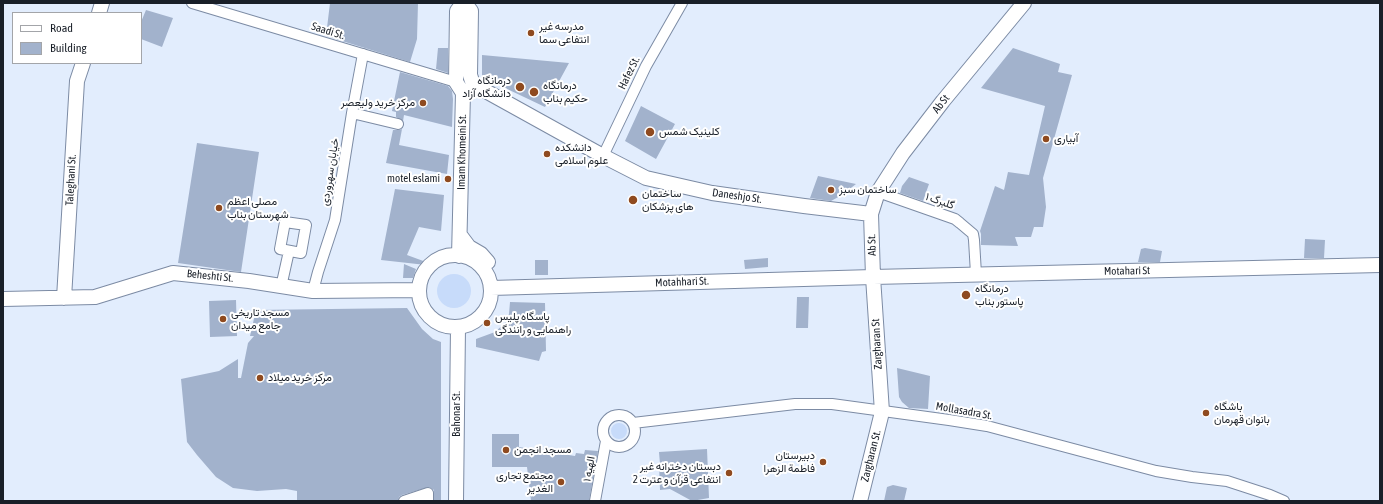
<!DOCTYPE html>
<html>
<head>
<meta charset="utf-8">
<style>
  body { margin:0 }
  #map { position:relative; width:1383px; height:504px; overflow:hidden; background:#e2edfd; font-family:"Asap Condensed",sans-serif }
  canvas { display:block }
  .frame { position:absolute; inset:0; border:4px solid #191f28; pointer-events:none }
  .legend { position:absolute; left:12px; top:12px; width:130px; height:52px; box-sizing:border-box; background:#fff; border:1px solid #a3a5a9; margin:0; padding:5px 7px; list-style:none; font-size:12px; color:#191f28 }
  .legend li { display:flex; align-items:center; gap:8px; height:20px }
  .legend b { width:20px; border:1px solid #a3a5a9 }
</style>
</head>
<body>
<div id="map">
<canvas width="1383" height="504"></canvas>
<div class="frame"></div>
<ul class="legend">
<li><b style="height:5px;background:#fff"></b>Road</li>
<li><b style="height:11px;background:#a2b2cc"></b>Building</li>
</ul>
</div>
<script>
const g = document.querySelector('canvas').getContext('2d');
g.lineJoin = 'round';
function fill(path, color) { g.fillStyle = color; g.fill(path, 'evenodd'); }
const poly = rows => new Path2D(rows.map(r => 'M' + r).join(''));
function strokePath(path, color, width, dash) { g.strokeStyle = color; g.lineWidth = width; g.lineCap = dash ? 'butt' : 'round'; g.setLineDash(dash || []); g.stroke(path); }
function label(font, color, halo, rows, align = 'center') {
  g.font = font + ' "Asap Condensed",Vazirmatn,sans-serif'; g.lineWidth = 4; g.setLineDash([]); g.textBaseline = 'middle'; g.strokeStyle = halo; g.fillStyle = color; for (const [text, x, y, turn = 0] of rows) {
    g.save(); g.translate(x, y); g.rotate((+turn || 0) * Math.PI / 180); g.textAlign = isNaN(turn) ? turn : align; if (halo) g.strokeText(text, 0, 0); g.fillText(text, 0, 0); g.restore();
  }
}
fill(poly([
  '437 291a17 17 0 1 1 34 0a17 17 0 1 1-34 0Z',
  '611 431a8 8 0 1 1 16 0a8 8 0 1 1-16 0Z'
]), '#c7dbfa');
fill(poly([
  [330,3,418,3,417,39,410,62,326,36],
  [146,10,173,18,162,47,141,39,141,22],
  [438,48,448,48,448,73,436,69],
  [1013,48,1060,64,1058,72,1072,75,1043,178,1046,207,1043,227,1034,227,1031,237,1015,237,1018,246,981,245,981,234,980,231,995,186,1004,190,1008,172,1029,175,1045,106,981,88],
  [482,55,569,63,545,107,482,77],
  [400,72,448,86,452,91,453,99,452,127,404,115,403,121,396,117,396,112,392,111],
  [641,106,675,124,656,159,625,141],
  [402,129,399,145,449,155,447,174,386,163,393,130,399,130],
  [197,143,259,152,241,272,178,263],
  [818,176,856,184,842,195,831,201,810,198],
  [909,177,929,184,923,201,900,193,902,186],
  [395,189,444,195,441,231,419,227,407,255,426,262,426,265,381,260],
  [1305,239,1325,240,1324,258,1304,258],
  [1145,248,1162,251,1160,262,1138,262,1141,249],
  [768,258,768,267,745,269,744,260],
  [535,260,548,260,548,275,535,275],
  [404,264,416,269,413,278,403,278],
  [797,297,809,297,808,328,796,328],
  [236,300,237,336,210,337,209,301],
  [510,302,545,303,546,351,542,352,539,361,476,347,476,339,495,332,506,322,509,314],
  [407,308,422,329,433,339,441,342,441,501,434,501,434,490,429,487,402,495,399,497,398,501,297,501,297,491,286,489,257,491,233,488,216,477,197,455,187,442,181,379,219,371,238,359,238,378,241,378,248,343,254,336,250,336,256,310],
  [897,368,930,376,928,409,909,408,902,402,899,397],
  [492,434,519,434,519,447,575,456,576,453,584,454,585,450,598,451,589,501,531,501,527,467,492,467],
  [707,449,709,498,692,501,670,489,660,490,659,464,660,464,659,452],
  [893,485,907,488,904,501,884,501,887,487]
]), '#a2b2cc');
const street = poly([
  [192,3,456,82],
  [352,113,398,124],
  [603,156,646,66,682,3],
  [878,192,955,219,960,223,973,234,974,240,976,274],
  [285,222,306,225,301,253,280,249,285,222],
  [281,287,289,251],
  [313,291,318,272,335,220,352,113,363,54],
  '603 431a16 16 0 1 1 32 0a16 16 0 1 1-32 0Z',
  [633,423,795,404,832,404,949,420,987,426,1156,471,1192,477,1227,481,1270,495,1284,501],
  [404,501,428,493,428,501],
  [595,501,606,441]
]);
const secondary = poly([
  [465,3,471,11,470,75,473,84,482,89,603,156,646,178,712,193,804,206,871,214],
  [99,13,102,3],
  [460,235,469,247,481,254,488,262],
  '419 291a36 36 0 1 1 72 0a36 36 0 1 1-72 0Z',
  [459,256,463,93,456,82,457,11,463,3],
  [491,288,873,277,1380,265],
  [64,298,77,81,83,63],
  [3,299,95,297,173,273,249,281,313,291,419,290],
  [456,501,458,327],
  [860,501,882,412,873,277,871,214,878,192,903,153,943,101,1024,3]
]);
strokePath(street, '#7c8ba4', 12);
strokePath(secondary, '#7c8ba4', 16);
strokePath(street, '#fff', 10);
strokePath(secondary, '#fff', 14);
for (const [x, y, r, color] of [
  [531,33,4,"#8f4a1f"],
  [520,87,5,"#8f4a1f"],
  [534,92,5,"#8f4a1f"],
  [423,103,4,"#8f4a1f"],
  [650,132,5,"#8f4a1f"],
  [1046,139,4,"#8f4a1f"],
  [547,154,4,"#8f4a1f"],
  [448,179,4,"#8f4a1f"],
  [831,190,4,"#8f4a1f"],
  [633,200,5,"#8f4a1f"],
  [219,208,4,"#8f4a1f"],
  [966,295,5,"#8f4a1f"],
  [223,319,4,"#8f4a1f"],
  [487,323,4,"#8f4a1f"],
  [260,378,4,"#8f4a1f"],
  [1206,413,4,"#8f4a1f"],
  [506,450,4,"#8f4a1f"],
  [823,462,4,"#8f4a1f"],
  [729,473,4,"#8f4a1f"],
  [561,482,4,"#8f4a1f"]
]) { const dot = new Path2D(); dot.arc(x, y, r, 0, 2 * Math.PI); g.fillStyle = color; g.fill(dot); strokePath(dot, '#fff', 1.5); }
label('11px', '#191f28', '#fff', [
  ["مدرسه غیر",539,27],
  ["انتفاعی سما",539,40],
  ["درمانگاه",511,81,"right"],
  ["دانشگاه آزاد",511,94,"right"],
  ["درمانگاه",543,86],
  ["حکیم بناب",543,99],
  ["مرکز خرید ولیعصر",415,103,"right"],
  ["کلینیک شمس",659,132],
  ["آبیاری",1054,139],
  ["دانشکده",555,148],
  ["علوم اسلامی",555,161],
  ["motel eslami",440,179,"right"],
  ["ساختمان سبز",839,190],
  ["ساختمان",642,194],
  ["های پزشکان",642,207],
  ["مصلی اعظم",227,202],
  ["شهرستان بناب",227,215],
  ["درمانگاه",975,289],
  ["پاستور بناب",975,302],
  ["مسجد تاریخی",231,313],
  ["جامع میدان",231,326],
  ["پاسگاه پلیس",495,317],
  ["راهنمایی و رانندگی",495,330],
  ["مرکز خرید میلاد",268,378],
  ["باشگاه",1214,407],
  ["بانوان قهرمان",1214,420],
  ["مسجد انجمن",514,450],
  ["دبیرستان",815,456,"right"],
  ["فاطمة الزهرا",815,469,"right"],
  ["دبستان دخترانه غیر",721,467,"right"],
  ["انتفاعی قرآن و عترت 2",721,480,"right"],
  ["مجتمع تجاری",553,476,"right"],
  ["الغدیر",553,489,"right"]
], 'left');
label('11px', '#191f28', '#fff', [
  ["Saadi St.",328,31,17],
  ["Hafez St.",629,73,-64],
  ["Ab St",941,104,-52],
  ["Imam Khomeini St.",462,152,-89],
  ["خیابان سهروردی",330,172,-81],
  ["Taleghani St.",71,180,-87],
  ["Daneshjo St.",737,196,8],
  ["گلبرگ ۱",940,201,19],
  ["Ab St.",872,245,-92],
  ["Motahari St",1127,271,-1],
  ["Beheshti St.",210,276,6],
  ["Motahhari St.",682,282,-2],
  ["Zargharan St",877,344,-93],
  ["Mollasadra St.",964,411,10],
  ["Bahonar St.",457,414,-90],
  ["Zargharan St.",871,456,-76],
  ["الهیه ۱",589,469,-80]
]);
</script>
</body>
</html>
